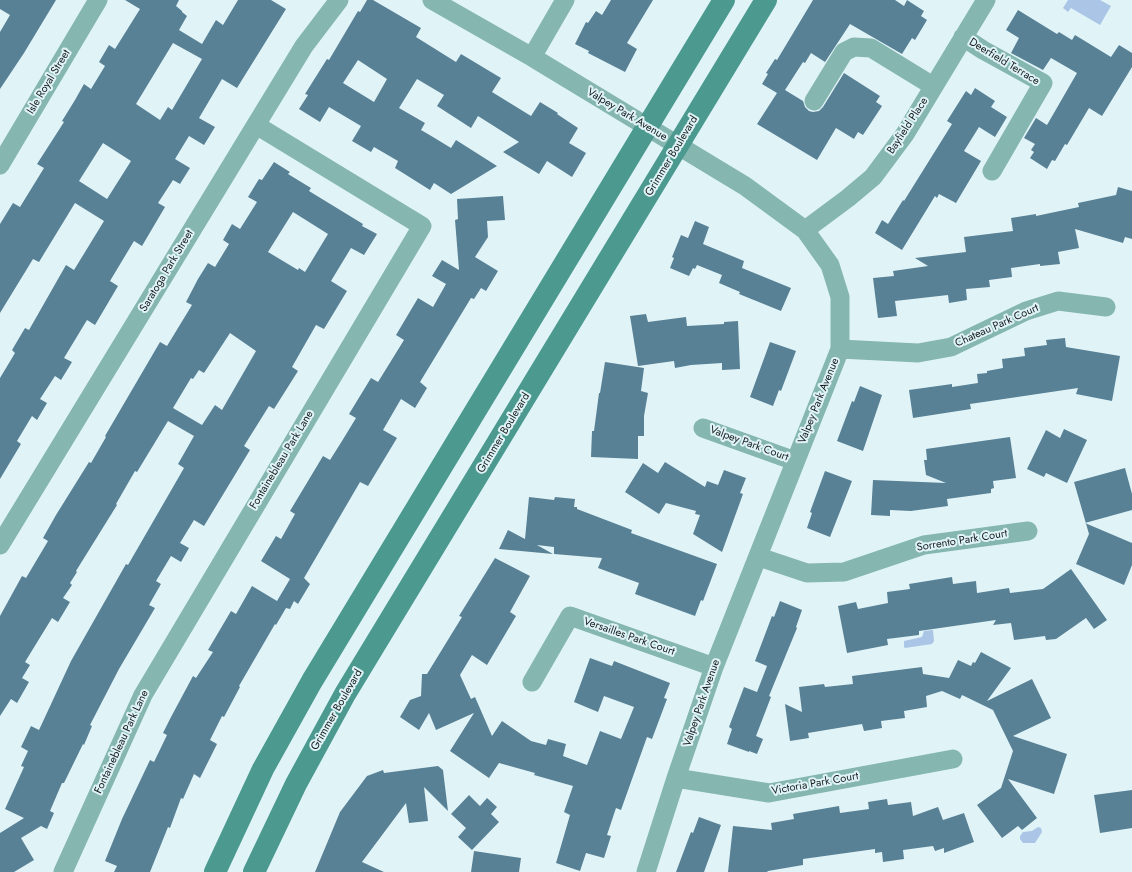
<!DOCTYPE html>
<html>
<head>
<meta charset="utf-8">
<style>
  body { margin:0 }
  canvas { display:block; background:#e0f4f8 }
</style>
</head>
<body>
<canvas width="1132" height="872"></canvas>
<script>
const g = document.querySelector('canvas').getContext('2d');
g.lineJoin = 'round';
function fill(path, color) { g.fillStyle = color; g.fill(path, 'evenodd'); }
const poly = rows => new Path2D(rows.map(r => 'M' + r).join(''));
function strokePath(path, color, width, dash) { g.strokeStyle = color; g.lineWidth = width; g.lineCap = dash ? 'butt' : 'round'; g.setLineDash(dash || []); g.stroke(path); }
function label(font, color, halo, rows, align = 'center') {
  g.font = font + ' Jost,sans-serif'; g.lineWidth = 4; g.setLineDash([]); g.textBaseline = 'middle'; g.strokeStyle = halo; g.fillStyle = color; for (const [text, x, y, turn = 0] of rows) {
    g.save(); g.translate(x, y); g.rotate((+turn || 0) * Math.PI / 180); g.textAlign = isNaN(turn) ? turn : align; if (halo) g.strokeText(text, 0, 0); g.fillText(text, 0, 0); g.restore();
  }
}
fill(poly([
  [1068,0,1100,0,1111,6,1100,25,1071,8,1068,12,1063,8],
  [933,630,934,641,932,644,905,648,904,647,904,641,922,637,924,631],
  [1038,827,1041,828,1042,832,1035,843,1023,843,1020,839,1020,836,1023,832,1032,831]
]), '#aac5e5');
fill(poly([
  [0,0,56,0,24,53,0,89,0,32,10,15,0,9],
  [125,0,179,0,176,6,182,11,182,12,187,16,179,30,202,44,216,20,223,25,238,0,271,0,286,9,237,88,222,79,199,118,215,127,204,145,189,136,175,159,190,168,180,184,173,180,158,203,165,207,142,246,134,241,110,281,118,286,95,325,87,320,64,358,72,362,61,380,55,376,40,399,47,403,37,420,32,416,17,441,21,444,0,479,0,378,15,353,12,350,25,328,29,330,66,265,74,270,104,221,75,203,39,262,33,259,0,313,0,224,13,203,20,207,44,168,37,164,64,122,62,121,75,100,84,84,91,89,105,66,99,62,109,45,115,49,140,9],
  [173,43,202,59,172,110,168,107,160,120,136,104],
  [103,143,131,161,107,199,79,181],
  [367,0,373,0,421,28,416,37,456,62,461,54,501,78,492,92,531,116,540,102,558,113,557,114,578,128,569,143,586,153,572,177,547,161,539,174,503,152,519,142,478,116,471,128,437,106,444,95,417,79,399,108,425,123,421,130,433,137,451,148,456,140,497,166,451,194,434,183,430,190,395,168,398,161,374,147,371,152,352,141,361,126,329,107,320,122,299,109,308,95,305,94,327,59,329,60,358,11,360,12],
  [358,60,387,79,374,102,343,83],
  [611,0,653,0,627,43,637,49,625,72,588,53,589,51,575,44,586,22,588,23,596,11,602,15],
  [813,0,895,0,904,6,907,0,924,11,921,16,927,20,915,40,912,38,902,54,850,24,825,62,811,53,805,63,803,62,785,90,803,101,805,107,809,111,813,112,819,111,823,107,844,73,880,96,876,102,882,106,863,135,858,132,854,139,836,128,817,160,757,124,777,93,762,84,768,74,766,73,775,59,777,60],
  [1018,10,1057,34,1059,32,1072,40,1075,35,1111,57,1119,45,1132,53,1132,67,1102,116,1089,108,1067,145,1065,144,1055,161,1052,160,1047,169,1030,158,1034,152,1031,150,1035,144,1024,138,1036,118,1047,125,1077,73,1051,58,1043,70,1011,53,1019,38,1006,30],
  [975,88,995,101,991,107,1007,117,995,137,979,127,964,151,981,161,956,203,939,194,937,198,935,196,902,250,875,233,882,220,888,224,903,200,904,201,952,124,947,121,966,91,971,95],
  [274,162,290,172,288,174,311,188,309,191,363,224,362,226,377,234,364,255,351,248,331,281,347,291,324,329,316,325,292,367,298,371,274,409,269,406,244,446,250,450,204,526,194,520,180,543,189,548,181,562,171,556,156,581,161,584,149,605,155,608,119,669,90,725,92,726,84,745,83,744,64,783,62,783,50,811,54,813,47,829,41,826,21,838,34,860,14,872,0,872,0,833,24,818,5,809,24,767,21,766,28,751,21,747,31,726,39,730,71,661,126,564,128,565,184,468,178,464,194,436,168,421,137,472,135,471,116,504,117,505,76,571,77,572,70,583,72,585,63,598,70,602,58,622,52,618,25,662,30,665,22,678,29,682,17,703,11,699,0,716,0,616,22,576,26,578,48,541,43,538,56,515,89,462,91,463,106,437,105,436,160,342,167,346,192,305,186,302,198,279,208,263,215,267,229,244,223,240,232,224,240,229,257,202,248,197,259,179,262,180],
  [293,212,328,234,305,272,299,268,298,270,268,252],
  [230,333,256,351,222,410,215,405,202,425,173,408,191,378,193,379,199,370,204,373],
  [1118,187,1132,191,1132,239,1125,237,1123,243,1075,229,1079,248,1058,252,1060,264,1040,266,1040,264,1011,268,1012,277,989,280,990,287,966,289,967,300,949,303,948,295,895,301,897,316,878,318,873,278,894,276,893,271,928,266,915,258,966,252,964,237,1013,231,1011,218,1036,214,1036,216,1079,207,1078,203,1116,195],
  [503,196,505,220,487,221,488,237,475,257,498,271,486,291,481,288,474,299,471,298,420,382,427,388,415,408,401,399,383,430,397,438,368,486,360,482,304,578,310,584,298,604,294,601,290,609,286,608,276,625,275,624,239,686,240,687,224,717,222,716,210,740,217,744,200,778,194,774,183,799,181,798,170,828,168,827,150,872,114,872,117,866,105,861,122,819,150,760,154,762,167,735,163,733,171,717,193,676,196,678,213,652,208,650,231,611,236,614,252,586,277,601,290,579,261,561,276,536,281,539,295,514,290,511,323,456,330,460,342,441,356,418,349,414,371,378,378,382,404,340,396,335,418,298,433,307,446,284,432,276,442,260,459,270,455,220,458,219,457,199],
  [695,221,709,227,703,244,744,261,742,268,791,288,781,311,739,294,740,292,719,283,722,275,697,265,695,269,693,268,689,276,670,268,674,258,672,257,681,235,688,238],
  [646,314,648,322,686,317,687,326,724,324,724,322,738,321,740,369,722,370,722,363,691,365,675,368,674,361,638,366,630,316],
  [1065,338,1066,347,1120,356,1112,401,1076,394,1078,388,970,404,971,409,913,418,909,390,952,384,952,387,978,383,977,374,987,373,987,371,1003,368,1002,359,1025,356,1024,348,1047,345,1046,340],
  [770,342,796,351,781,391,779,390,773,406,750,397],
  [605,362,644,368,641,391,648,393,644,416,644,436,638,436,638,459,591,457,592,431,594,431,599,393,600,393],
  [860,386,882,395,863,451,837,441,852,401,854,402],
  [1064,429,1087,440,1067,483,1046,473,1044,477,1027,469,1046,430,1060,438],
  [1010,437,1016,478,993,481,994,488,991,489,991,493,947,499,948,506,911,511,890,510,890,516,871,515,873,480,946,483,926,475,924,460,927,460,926,449],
  [665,462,705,487,707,481,718,485,724,470,746,478,740,493,743,494,722,552,693,534,700,515,695,514,696,511,666,503,659,514,625,492,643,463,658,473],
  [1125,468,1132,494,1132,510,1085,523,1132,543,1132,565,1124,585,1076,564,1089,534,1074,482],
  [825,471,852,481,830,537,807,528,812,513,810,512],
  [529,497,554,500,555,497,575,499,574,507,577,507,577,509,632,530,631,533,717,564,703,601,701,600,695,616,635,594,639,583,598,568,602,558,554,554,554,547,537,545,553,554,499,549,508,530,525,539],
  [495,558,530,576,510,612,516,616,487,665,472,655,460,675,471,699,475,697,492,736,502,721,531,741,546,745,548,739,566,744,563,756,587,765,600,731,621,739,634,707,604,696,598,712,574,702,590,658,612,666,614,661,670,683,664,698,667,699,652,739,647,737,621,810,616,808,607,835,611,836,604,858,586,853,580,871,556,863,570,815,564,812,573,786,534,775,535,773,499,763,489,778,450,751,474,713,436,730,429,713,419,730,400,717,410,700,421,696,422,674,427,674,462,617,459,616],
  [1071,569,1107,620,1094,629,1086,618,1056,639,1046,640,1045,636,1014,640,1011,623,993,625,996,620,919,631,919,635,887,639,888,645,847,653,838,606,856,602,858,609,888,603,887,592,910,589,909,584,952,577,953,584,976,581,977,593,1009,588,1010,593,1043,589],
  [780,601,802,610,796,627,797,628,769,696,771,697,756,736,763,739,757,754,749,751,749,752,727,744,732,729,729,727,744,687,757,692,767,666,755,661,772,616,774,617],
  [981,652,1011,668,987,701,1032,679,1051,718,1013,736,1067,754,1054,794,1008,779,1037,818,1022,830,1018,826,1002,838,977,805,1001,788,1013,751,993,710,962,695,960,699,942,691,926,696,927,707,904,711,905,718,881,721,882,728,864,731,862,724,808,733,809,738,790,741,785,704,802,712,799,687,824,684,825,687,853,684,852,676,922,667,923,674,949,678,958,660,971,666,973,662,975,663],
  [438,766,443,770,448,811,424,787,428,821,409,823,406,803,362,862,384,872,315,872,340,812,367,776,383,770,384,773],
  [1132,790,1132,828,1100,833,1094,795],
  [469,795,480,806,487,798,497,807,491,814,499,822,472,850,458,837,466,828,451,814],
  [887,799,888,805,911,802,913,816,938,807,943,820,964,813,974,842,944,853,944,848,935,851,933,846,903,850,904,859,883,862,882,852,875,853,875,849,803,859,803,865,768,871,767,872,728,872,733,826,772,830,771,823,794,819,793,814,839,806,840,813,869,809,868,802],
  [699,817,721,825,704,872,676,872,691,832,693,833],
  [474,851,521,858,519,872,471,872]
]), '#598195');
strokePath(poly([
  [432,0,532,57,745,186,805,230,830,265,840,297,840,349,714,667,676,778,646,872],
  [963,37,983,50,1043,83,992,171],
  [532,57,565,0],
  [814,101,844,52,854,47,871,48,933,86],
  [0,165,98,0],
  [805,230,848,198,873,177,905,134,986,0],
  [840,349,918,353,951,347,1026,311,1058,301,1106,307],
  [703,428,795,461],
  [0,545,304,46,339,0],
  [759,557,807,573,844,572,924,545,1028,531],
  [532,682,570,616,714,667],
  [676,778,769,793,953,759],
  [63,872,143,695,422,226,256,125]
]), '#86b6b0', 19);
strokePath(poly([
  [215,872,263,769,312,681,724,0],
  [254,872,296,784,345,694,766,0]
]), '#4c9990', 22);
label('11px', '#141b1c', '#e0f4f8', [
  ["Deerfield Terrace",1004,62,31],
  ["Isle Royal Street",49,82,-59],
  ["Valpey Park Avenue",627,115,31],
  ["Bayfield Place",908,126,-57],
  ["Grimmer Boulevard",672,156,-59],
  ["Saratoga Park Street",167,271,-59],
  ["Chateau Park Court",997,326,-24],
  ["Valpey Park Avenue",819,401,-68],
  ["Grimmer Boulevard",504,433,-59],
  ["Valpey Park Court",749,444,20],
  ["Fontainebleau Park Lane",282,460,-59],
  ["Sorrento Park Court",962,541,-9],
  ["Versailles Park Court",629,637,19],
  ["Valpey Park Avenue",702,703,-71],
  ["Grimmer Boulevard",337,710,-60],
  ["Fontainebleau Park Lane",122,742,-65],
  ["Victoria Park Court",815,784,-10]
]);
</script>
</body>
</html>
